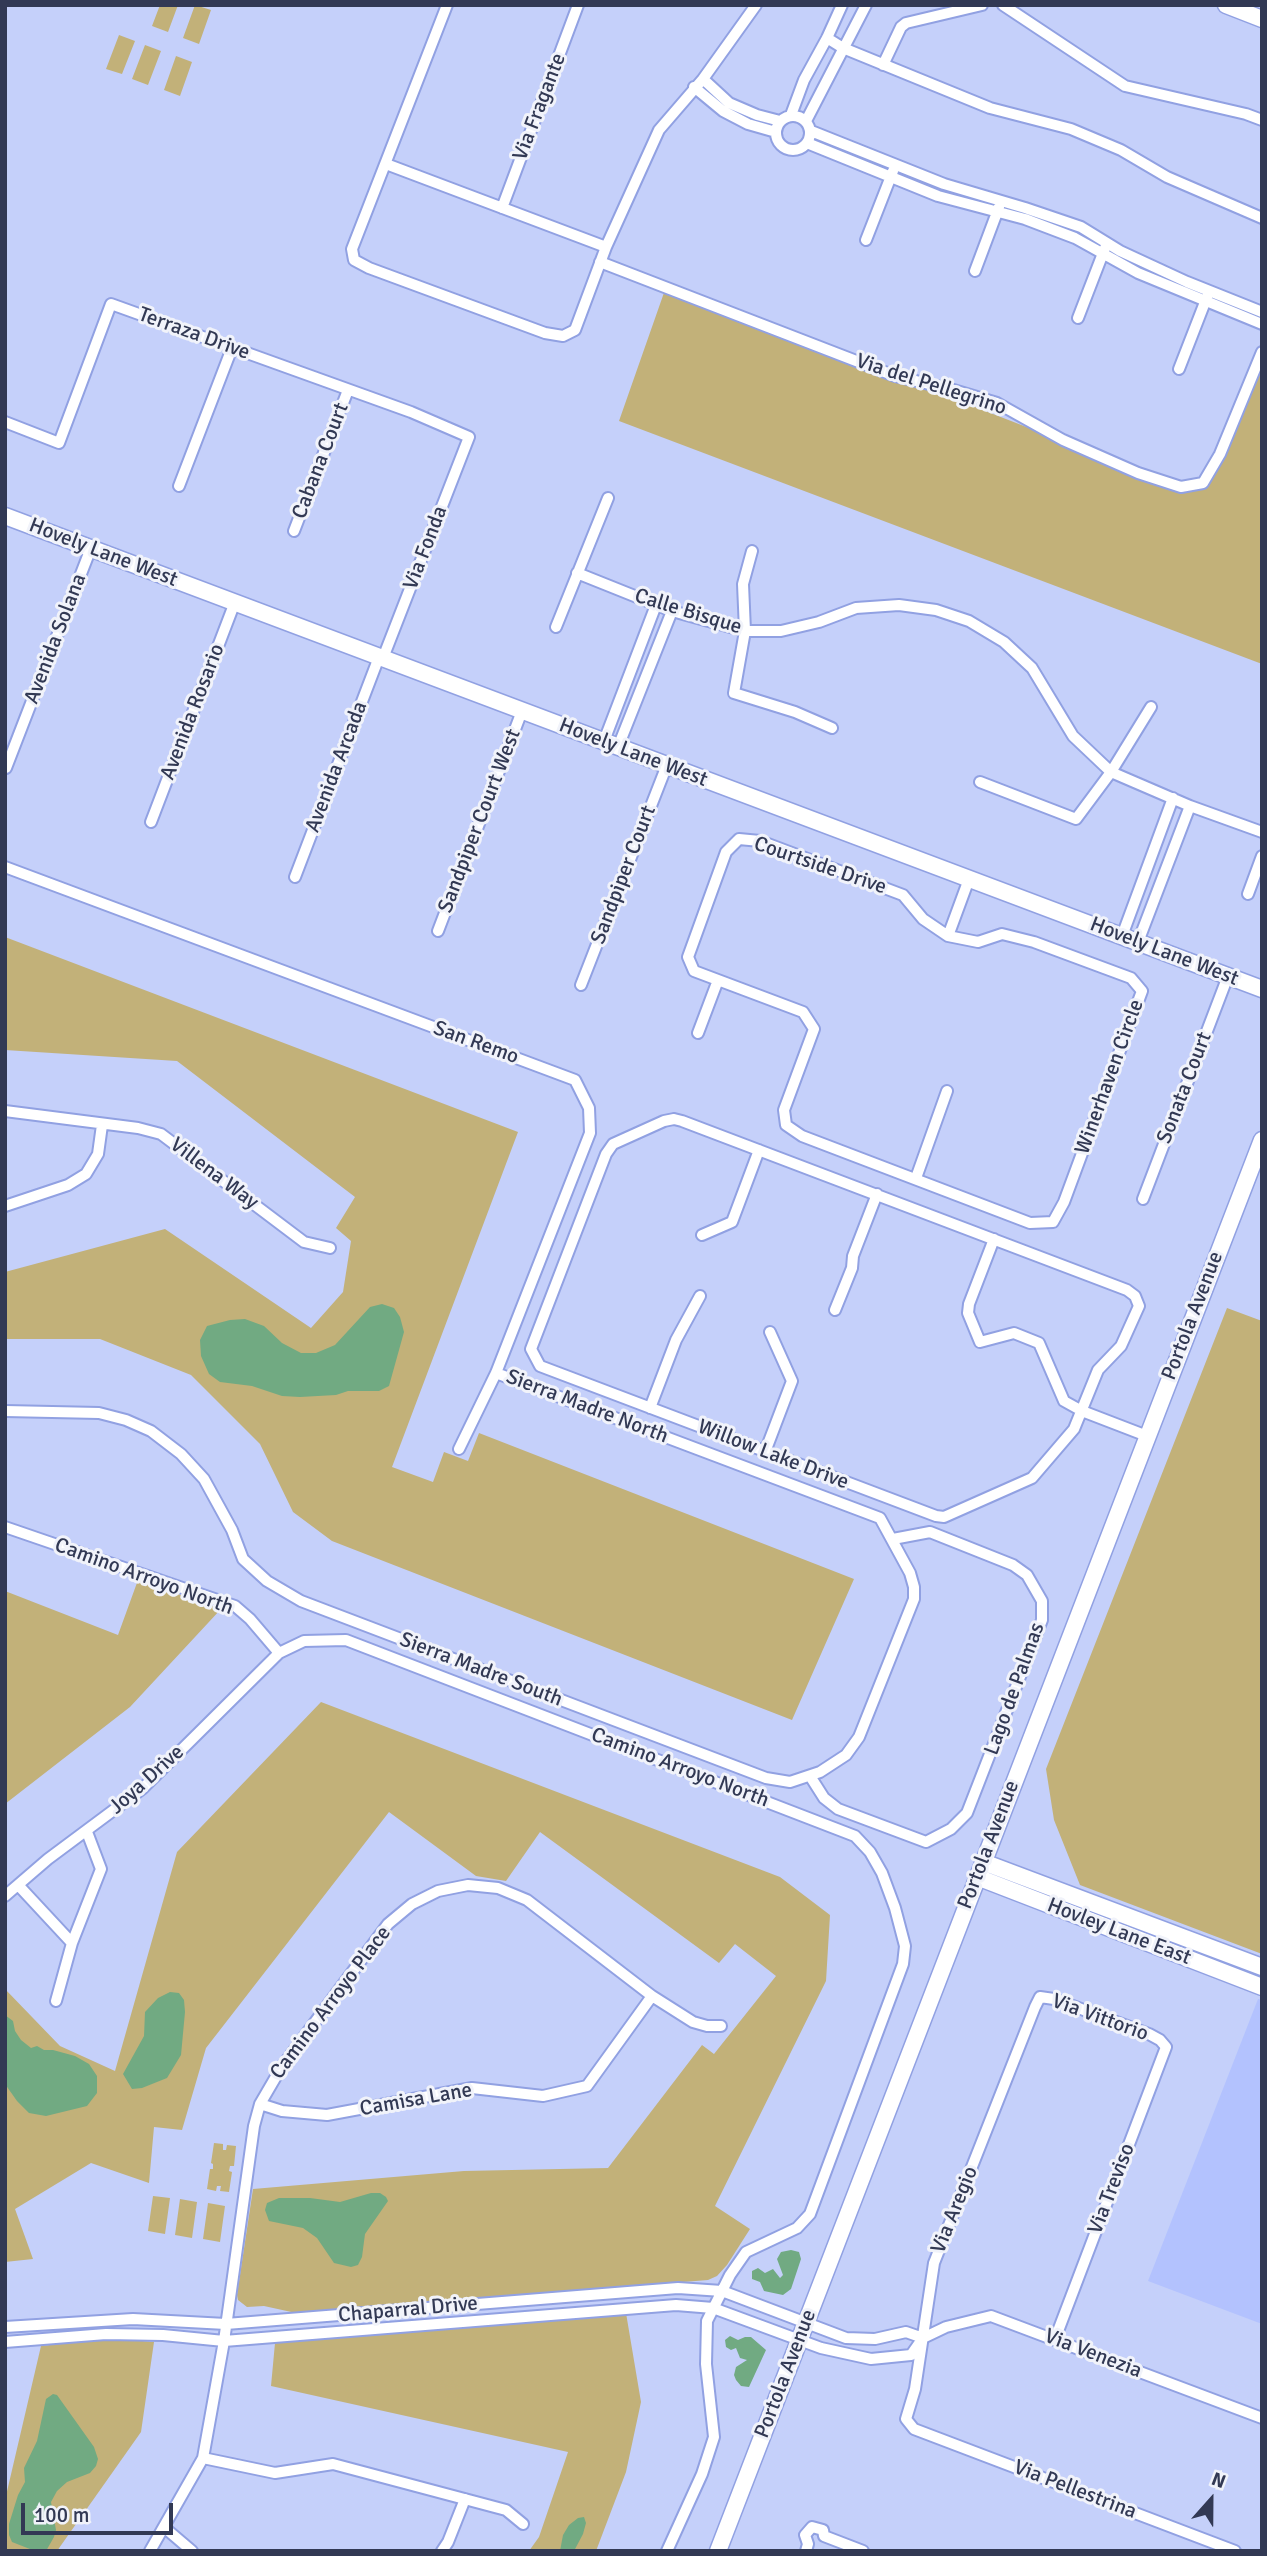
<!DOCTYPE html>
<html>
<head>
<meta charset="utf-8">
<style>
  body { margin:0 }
  #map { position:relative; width:1267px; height:2556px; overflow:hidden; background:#c5d0fa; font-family:Signika,sans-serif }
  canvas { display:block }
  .frame { position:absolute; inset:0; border:7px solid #323954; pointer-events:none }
  .north { position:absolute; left:1176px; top:2465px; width:70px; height:70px; -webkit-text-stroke:5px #f1f3fa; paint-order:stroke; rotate:21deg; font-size:19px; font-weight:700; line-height:28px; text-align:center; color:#323954 }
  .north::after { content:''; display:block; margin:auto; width:24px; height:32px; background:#323954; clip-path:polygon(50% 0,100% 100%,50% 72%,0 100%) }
  .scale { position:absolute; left:21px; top:2503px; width:152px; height:32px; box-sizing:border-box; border:4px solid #323954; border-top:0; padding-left:9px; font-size:21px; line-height:24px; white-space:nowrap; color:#323954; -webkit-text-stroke:5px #f1f3fa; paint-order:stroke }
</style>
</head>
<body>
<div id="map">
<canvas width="1267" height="2556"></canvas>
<div class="frame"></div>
<div class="north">N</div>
<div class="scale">100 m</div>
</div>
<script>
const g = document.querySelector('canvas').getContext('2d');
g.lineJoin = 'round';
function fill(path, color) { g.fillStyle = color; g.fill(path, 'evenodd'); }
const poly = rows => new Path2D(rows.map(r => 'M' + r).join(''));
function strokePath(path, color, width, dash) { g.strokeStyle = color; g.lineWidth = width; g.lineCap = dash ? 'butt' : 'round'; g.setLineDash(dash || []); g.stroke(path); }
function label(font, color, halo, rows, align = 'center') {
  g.font = font + ' Signika,sans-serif'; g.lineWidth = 6; g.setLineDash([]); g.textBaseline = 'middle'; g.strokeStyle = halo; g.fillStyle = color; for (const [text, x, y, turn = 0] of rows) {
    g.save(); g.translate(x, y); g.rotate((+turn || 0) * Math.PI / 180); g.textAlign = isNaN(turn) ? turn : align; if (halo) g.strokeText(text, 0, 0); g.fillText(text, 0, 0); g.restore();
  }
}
fill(poly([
  [1258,1999,1262,2000,1262,2324,1148,2281]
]), '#b3c2fe');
fill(poly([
  [160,5,178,5,168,32,152,26],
  [195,5,211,10,199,44,183,38],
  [119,35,135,41,122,74,106,69],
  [145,45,161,51,148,85,132,79],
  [176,56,192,62,180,96,164,90],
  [666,287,1181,487,1203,483,1262,341,1262,664,619,421],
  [5,937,518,1132,392,1467,433,1482,444,1452,468,1461,479,1433,854,1579,792,1720,332,1541,293,1512,260,1444,191,1375,100,1339,5,1339,5,1272,165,1229,311,1328,343,1292,351,1241,336,1228,355,1197,177,1061,5,1050],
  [1227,1308,1262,1321,1262,1954,1080,1885,1054,1820,1046,1769],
  [138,1580,221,1609,130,1707,5,1804,5,1591,118,1635],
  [321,1702,780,1877,830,1915,826,1981,715,2206,750,2229,727,2265,717,2276,708,2280,296,2313,264,2306,247,2307,238,2300,237,2295,253,2189,464,2171,608,2168,702,2045,714,2054,776,1976,735,1944,719,1963,540,1832,506,1881,476,1876,389,1812,206,2048,182,2130,154,2127,149,2183,91,2163,15,2209,33,2259,5,2262,5,1989,60,2046,115,2071,177,1852],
  [214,2143,223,2144,223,2150,226,2150,227,2145,236,2146,234,2166,230,2166,229,2171,232,2172,229,2192,220,2191,221,2186,217,2186,216,2191,207,2189,210,2169,213,2169,213,2164,211,2163],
  [153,2196,170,2198,165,2234,148,2231],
  [180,2199,197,2202,192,2238,175,2235],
  [208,2203,225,2206,220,2242,203,2239],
  [626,2313,641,2402,626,2472,596,2551,529,2551,539,2537,568,2452,271,2386,275,2343],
  [109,2338,154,2342,141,2432,57,2551,5,2551,5,2500,41,2346]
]), '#c2b179');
fill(poly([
  [382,1304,394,1308,400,1317,404,1332,389,1386,379,1391,348,1391,336,1395,300,1397,282,1396,252,1386,220,1382,209,1374,201,1356,200,1340,207,1326,230,1320,245,1319,264,1326,282,1343,301,1353,316,1353,335,1345,370,1307],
  [170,1992,179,1993,184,2000,185,2012,181,2055,167,2078,142,2088,132,2089,123,2074,144,2036,145,2012,158,1998],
  [5,2015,13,2021,15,2031,21,2040,31,2048,37,2046,44,2050,53,2050,75,2056,89,2064,97,2076,97,2093,87,2106,46,2116,29,2113,17,2101,5,2084],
  [371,2193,380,2193,386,2197,388,2201,365,2234,362,2257,358,2265,351,2267,334,2263,317,2238,303,2228,269,2221,265,2210,267,2203,279,2198,310,2198,340,2202],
  [791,2250,799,2252,801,2259,791,2289,783,2295,764,2291,760,2282,752,2279,752,2271,758,2268,765,2273,773,2269,780,2278,783,2275,777,2259,781,2252],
  [730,2336,738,2340,745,2337,751,2337,766,2350,749,2387,741,2386,736,2380,734,2375,736,2367,747,2360,740,2358,736,2348,731,2350,726,2347,725,2340],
  [53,2394,57,2395,94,2447,98,2459,96,2466,90,2473,67,2482,57,2491,51,2502,56,2530,54,2537,46,2551,35,2551,12,2542,9,2535,9,2524,18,2495,25,2482,24,2468,37,2441,46,2399],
  [584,2517,586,2523,583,2534,574,2551,560,2551,563,2535,569,2525,578,2518]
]), '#71aa82');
const street = poly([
  [447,5,352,249,354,260,369,268,545,333,563,336,575,330,606,247],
  [1003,5,1125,86,1246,114,1262,120],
  [827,38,843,48,990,108,1071,129,1121,150,1167,177,1262,218],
  [883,65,901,27,906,23,982,5],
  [703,79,729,103,757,115,780,121],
  [694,87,723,111,748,124,776,132],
  [791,115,804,80,827,38,842,5],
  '776 133a17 17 0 1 1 34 0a17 17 0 1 1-34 0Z',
  [806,121,866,5],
  [811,131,944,184,1025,208,1081,227,1120,251,1187,282,1262,312],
  [807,143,938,196,1025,219,1075,238,1138,273,1262,324],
  [386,164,606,247,659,130,703,79,756,5],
  [502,208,578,5],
  [866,240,893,171],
  [600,262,895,376,950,389,997,403,1063,440,1138,473,1181,487,1203,483,1220,454,1262,352],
  [975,271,999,207],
  [1078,318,1105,248],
  [1179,369,1207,297],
  [5,422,59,443,111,304,411,412,469,437,383,658],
  [179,486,232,348],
  [294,531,348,390],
  [752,551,743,584,745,631,734,693,795,712,832,728],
  [577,573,672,611,745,631,781,631,819,622,856,608,899,605,936,610,969,621,1004,642,1032,668,1073,736,1111,772,1190,806,1262,832],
  [556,627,608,498],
  [604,741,656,605],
  [618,747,672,611],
  [6,768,91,548],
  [980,782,1076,819,1111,772,1151,707],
  [151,822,235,602],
  [739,839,760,841,903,895,923,919,948,936,978,942,1002,934,1034,942,1131,978,1142,991,1064,1202,1053,1222,1030,1223,802,1136,786,1125,784,1110,814,1029,803,1012,694,971,688,957,726,852,739,839],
  [5,867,575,1080,589,1108,590,1133,496,1373,459,1449],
  [295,877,379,657],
  [1248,894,1262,856],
  [438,931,522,711],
  [948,936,969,879],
  [1122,936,1173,798],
  [1138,942,1190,806],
  [581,985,667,765],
  [698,1033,718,980],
  [5,1111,138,1128,161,1134,304,1242,330,1248],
  [674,1119,682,1121,1127,1290,1135,1296,1139,1306,1121,1346,1098,1370,1074,1429,1032,1478,944,1517,936,1516,540,1366,531,1349,606,1154,613,1144,664,1121,674,1119],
  [916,1178,947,1091],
  [1143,1199,1228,976],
  [5,1206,68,1185,86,1174,98,1154,102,1125],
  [702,1235,732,1222,759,1150],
  [994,1239,969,1304,968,1313,980,1342,1014,1333,1039,1343,1064,1401,1082,1411,1147,1436],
  [835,1310,852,1268,853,1256,877,1194],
  [650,1408,676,1340,700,1296],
  [5,1411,99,1413,126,1420,151,1431,181,1454,204,1479,232,1530,243,1559,267,1581,301,1601,766,1778,790,1782,820,1772,846,1755,859,1737,914,1599,914,1587,910,1573,880,1518,496,1373],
  [765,1452,792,1381,770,1332],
  [5,1527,235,1606,250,1619,279,1653,304,1641,346,1640,855,1836,870,1852,882,1873,895,1908,905,1946,903,1964,810,2214,797,2228,746,2252,730,2275,707,2321,706,2364,714,2437,702,2474,667,2551],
  [810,1776,824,1798,838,1809,926,1842,951,1829,967,1813,1042,1620,1042,1601,1027,1575,1013,1565,930,1532,893,1539],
  [19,1886,72,1943],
  [5,1896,48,1859,142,1789,279,1653],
  [56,2001,72,1943,101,1869,87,1832],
  [260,2104,282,2111,327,2115,472,2088,543,2096,587,2086,652,1996],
  [5,2327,133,2319,226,2324,678,2288,722,2291,846,2338,875,2339,906,2332,923,2338],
  [1055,2339,1166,2047,1160,2040,1149,2034,1054,1999,1040,1997,1035,2007,934,2263,915,2389,906,2419,914,2429,1235,2551],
  [5,2342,106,2334,163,2335,224,2341,676,2305,713,2308,821,2348,871,2359,911,2355,923,2338,946,2327,991,2316,1262,2418],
  [203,2458,275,2473,333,2464,506,2510,523,2524],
  [165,2528,192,2551],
  [150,2551,203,2458,224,2341,254,2126,260,2104,281,2068,388,1924,412,1904,438,1891,468,1885,498,1888,527,1900,652,1996,693,2022,707,2026,721,2026],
  [442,2551,448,2542,465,2499],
  [806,2551,808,2544,805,2535,812,2527,823,2530,824,2536,863,2551]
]);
const secondary = poly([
  [1226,5,1262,19],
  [5,516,1262,989],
  [983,1862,1262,1967],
  [977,1877,1262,1987],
  [718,2551,1262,1140]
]);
strokePath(street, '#91a1e2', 14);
strokePath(secondary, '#91a1e2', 19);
strokePath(street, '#fff', 10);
strokePath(secondary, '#fff', 16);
label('21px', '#323954', '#f1f3fa', [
  ["Via Fragante",540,107,-69],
  ["Terraza Drive",194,334,20],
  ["Via del Pellegrino",931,385,18],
  ["Cabana Court",321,461,-69],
  ["Via Fonda",426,548,-69],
  ["Hovely Lane West",103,553,21],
  ["Calle Bisque",688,612,17],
  ["Avenida Solana",56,639,-69],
  ["Avenida Rosario",193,712,-69],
  ["Hovely Lane West",633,753,21],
  ["Avenida Arcada",337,767,-69],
  ["Sandpiper Court West",480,821,-69],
  ["Courtside Drive",820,866,19],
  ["Sandpiper Court",624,875,-69],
  ["Hovely Lane West",1164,952,21],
  ["San Remo",476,1043,20],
  ["Winerhaven Circle",1110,1077,-70],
  ["Sonata Court",1185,1088,-69],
  ["Villena Way",214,1174,37],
  ["Portola Avenue",1193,1316,-69],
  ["Sierra Madre North",587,1407,21],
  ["Willow Lake Drive",773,1455,21],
  ["Camino Arroyo North",144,1577,20],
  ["Sierra Madre South",481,1670,21],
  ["Lago de Palmas",1015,1689,-70],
  ["Camino Arroyo North",680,1768,21],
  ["Joya Drive",147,1780,-42],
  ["Portola Avenue",989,1845,-69],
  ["Hovley Lane East",1119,1932,21],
  ["Camino Arroyo Place",331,2003,-53],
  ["Via Vittorio",1100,2018,20],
  ["Camisa Lane",416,2100,-10],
  ["Via Treviso",1112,2189,-69],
  ["Via Aregio",955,2210,-68],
  ["Chaparral Drive",408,2310,-5],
  ["Via Venezia",1093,2354,21],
  ["Portola Avenue",786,2374,-69],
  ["Via Pellestrina",1075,2490,21]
]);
</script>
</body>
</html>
